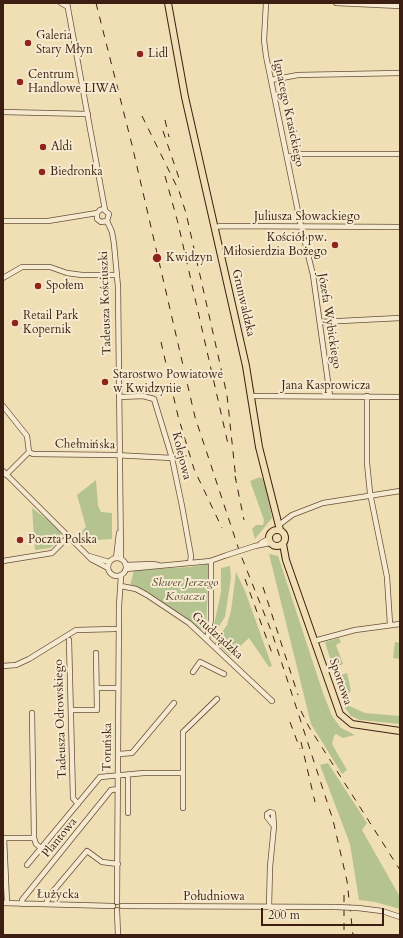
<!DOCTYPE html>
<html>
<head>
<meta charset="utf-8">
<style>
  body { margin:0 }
  #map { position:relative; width:403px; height:938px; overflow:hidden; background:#f0dfb5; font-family:Cardo,serif }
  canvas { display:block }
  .frame { position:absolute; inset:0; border:4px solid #3d1e12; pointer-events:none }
  .scale { position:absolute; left:261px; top:908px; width:123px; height:18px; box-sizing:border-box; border:2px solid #3d1e12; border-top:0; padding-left:5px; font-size:12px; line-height:14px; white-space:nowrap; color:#3d1e12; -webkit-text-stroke:3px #f5eacf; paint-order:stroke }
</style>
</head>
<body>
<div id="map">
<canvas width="403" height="938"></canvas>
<div class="frame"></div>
<div class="scale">200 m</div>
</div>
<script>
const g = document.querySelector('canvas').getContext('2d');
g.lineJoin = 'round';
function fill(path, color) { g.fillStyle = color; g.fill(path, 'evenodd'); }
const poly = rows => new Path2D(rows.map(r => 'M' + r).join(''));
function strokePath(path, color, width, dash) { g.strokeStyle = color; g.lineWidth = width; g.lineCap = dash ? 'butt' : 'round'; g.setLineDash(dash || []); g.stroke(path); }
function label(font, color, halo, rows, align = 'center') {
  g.font = font + ' Cardo,serif'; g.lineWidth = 4; g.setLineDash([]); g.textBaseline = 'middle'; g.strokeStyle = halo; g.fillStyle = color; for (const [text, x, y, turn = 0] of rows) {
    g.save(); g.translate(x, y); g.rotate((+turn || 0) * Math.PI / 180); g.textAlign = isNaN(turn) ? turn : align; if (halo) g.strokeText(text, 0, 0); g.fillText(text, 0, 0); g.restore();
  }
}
fill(poly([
  [260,477,264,480,272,518,255,539,252,529,256,525,263,525,264,520,250,481],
  [96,480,98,506,101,512,112,513,112,539,97,540,90,546,78,535,86,527,77,495],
  [32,508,48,520,61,533,57,542,50,548,35,550],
  [269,554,278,556,323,693,332,716,341,728,355,735,343,738,336,734,334,736,332,744,347,770,342,774,311,724],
  [209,564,206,628,201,630,149,594,130,586,134,570,190,567],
  [230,566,231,578,225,617,211,639,221,592,221,568],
  [236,572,245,591,272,666,269,667,249,638,230,656,215,642,227,625,231,611],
  [339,638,341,642,336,645,343,664,333,668,325,642],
  [395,642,400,643,400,659,393,658],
  [347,673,351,690,348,696,347,705,365,713,400,716,400,724,360,720,351,716,345,708,335,677],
  [328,763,367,823,362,830,400,897,400,909,375,902,359,900,350,844,320,765]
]), '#b5c391');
const minor = poly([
  [61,3,68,7],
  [67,3,105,210],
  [266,3,264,40,266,56,301,226,313,275,330,396],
  [336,3,400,6],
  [271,80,298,75,400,73],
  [3,112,88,114],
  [287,157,301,154,400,154],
  [103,209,109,214,107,221],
  [100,210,97,213,97,219,101,222,107,221],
  [3,221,48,221,97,213],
  [107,221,112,232,114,244,118,287,121,559],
  [215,227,222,226,400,227],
  [3,278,22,267,50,267,67,273,82,275,117,275],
  [320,322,400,318],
  [252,396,400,397],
  [367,396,367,463,370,493,387,577,390,624],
  [119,397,143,396,154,399,172,458,182,506,191,556,190,563],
  [3,406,27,436,29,452],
  [29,452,33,454,114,455,172,458],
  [3,471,91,559,108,568],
  [6,475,29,452],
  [279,525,292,515,323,503,400,491],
  [261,543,268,539],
  [255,546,270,543],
  [89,556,109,562],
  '108 567a9 9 0 1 1 18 0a9 9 0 1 1-18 0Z',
  [116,558,119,533],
  [3,561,52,553,69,536],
  [210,561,227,555],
  [126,565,153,564,158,565],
  [126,569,211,561],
  [121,586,136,589,147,595,189,623,272,701],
  [207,639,211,620,211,561],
  [69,640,73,798,78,804],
  [314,641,355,630,400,624],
  [3,666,16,665,29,659,76,630,115,629],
  [193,672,200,662,224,674],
  [97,688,118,688],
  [71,710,97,710,96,653],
  [32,713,34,838,36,844,41,848],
  [119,754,132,753,174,703],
  [128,775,128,813],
  [183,808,183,732,217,699],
  [27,865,100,777,144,773,183,773],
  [117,902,119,606,121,576],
  [3,903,113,906],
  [7,903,4,838,34,838],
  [22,904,22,900,111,790,118,789],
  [46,904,50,895,87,851,102,862,118,864],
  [122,906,336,907],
  [269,907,270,867,274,826,273,813,270,812,267,814,267,817,274,826],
  [358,908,382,911,400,917],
  [117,910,118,935]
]);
const major = poly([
  [168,3,185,97,246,366,259,447,280,530],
  '269 538a8 8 0 1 1 16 0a8 8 0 1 1-16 0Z',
  [283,544,286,560,340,714,352,724,400,731]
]);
strokePath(minor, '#6a4e3b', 6);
strokePath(major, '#3d1e12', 8);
strokePath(minor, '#f5eacf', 4.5);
strokePath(major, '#f0dfb5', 6);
strokePath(poly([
  [96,3,132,145,195,417,240,553,272,633,333,820,347,881,353,935],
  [142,116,179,191,186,213,227,395,236,480],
  [165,120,169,137],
  [163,131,181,184],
  [165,176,178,223,228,444],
  [161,342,178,416,194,469,222,528],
  [235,476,244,520],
  [245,579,273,656],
  [263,587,298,695],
  [301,711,309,727,400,870],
  [290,722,300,749],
  [301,742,315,802],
  [344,895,344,935]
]), '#3d1e12', 1, [7, 7]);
const minorBridge = poly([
  [227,555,255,546],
  [336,907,358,908]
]);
strokePath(minorBridge, '#6a4e3b', 6, []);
strokePath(minorBridge, '#f5eacf', 4.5);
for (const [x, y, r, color] of [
  [28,43,4,"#8f2418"],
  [140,54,4,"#8f2418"],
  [20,82,4,"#8f2418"],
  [43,147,4,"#8f2418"],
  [42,172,4,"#8f2418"],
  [335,245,4,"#8f2418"],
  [157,258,5,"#8f2418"],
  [38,286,4,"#8f2418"],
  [15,323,4,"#8f2418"],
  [105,382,4,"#8f2418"],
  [20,540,4,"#8f2418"]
]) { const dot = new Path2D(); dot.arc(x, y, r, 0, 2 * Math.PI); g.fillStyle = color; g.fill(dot); strokePath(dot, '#f5eacf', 1.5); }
label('12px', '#3d1e12', '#f5eacf', [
  ["Galeria",36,36],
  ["Stary Młyn",36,50],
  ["Lidl",148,54],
  ["Centrum",28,75],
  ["Handlowe LIWA",28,89],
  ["Aldi",51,147],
  ["Biedronka",50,172],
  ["Kościół pw.",327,238,"right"],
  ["Miłosierdzia Bożego",327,252,"right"],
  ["Kwidzyn",166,258],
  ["Społem",46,286],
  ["Retail Park",23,316],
  ["Kopernik",23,330],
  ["Starostwo Powiatowe",113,375],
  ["w Kwidzynie",113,389],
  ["Poczta Polska",28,540]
], 'left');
label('12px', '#3d1e12', '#f5eacf', [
  ["Ignacego Krasickiego",288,113,78],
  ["Juliusza Słowackiego",307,217],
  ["Tadeusza Kościuszki",106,303,-92],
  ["Grunwaldzka",243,303,77],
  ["Józefa Wybickiego",329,321,81],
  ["Jana Kasprowicza",326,386],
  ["Chełmińska",85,445,1],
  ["Kolejowa",181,456,76],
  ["Grudziądzka",217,636,42],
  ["Sportowa",340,682,71],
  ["Tadeusza Odrowskiego",61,719,-92],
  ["Toruńska",108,747,-89],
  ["Plantowa",60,838,-51],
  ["Łużycka",58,895,1],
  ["Południowa",214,897]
]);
label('italic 12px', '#5b4732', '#f5eacf', [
  ["Skwer Jerzego",185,583],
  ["Kosacza",185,597]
]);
</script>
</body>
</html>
